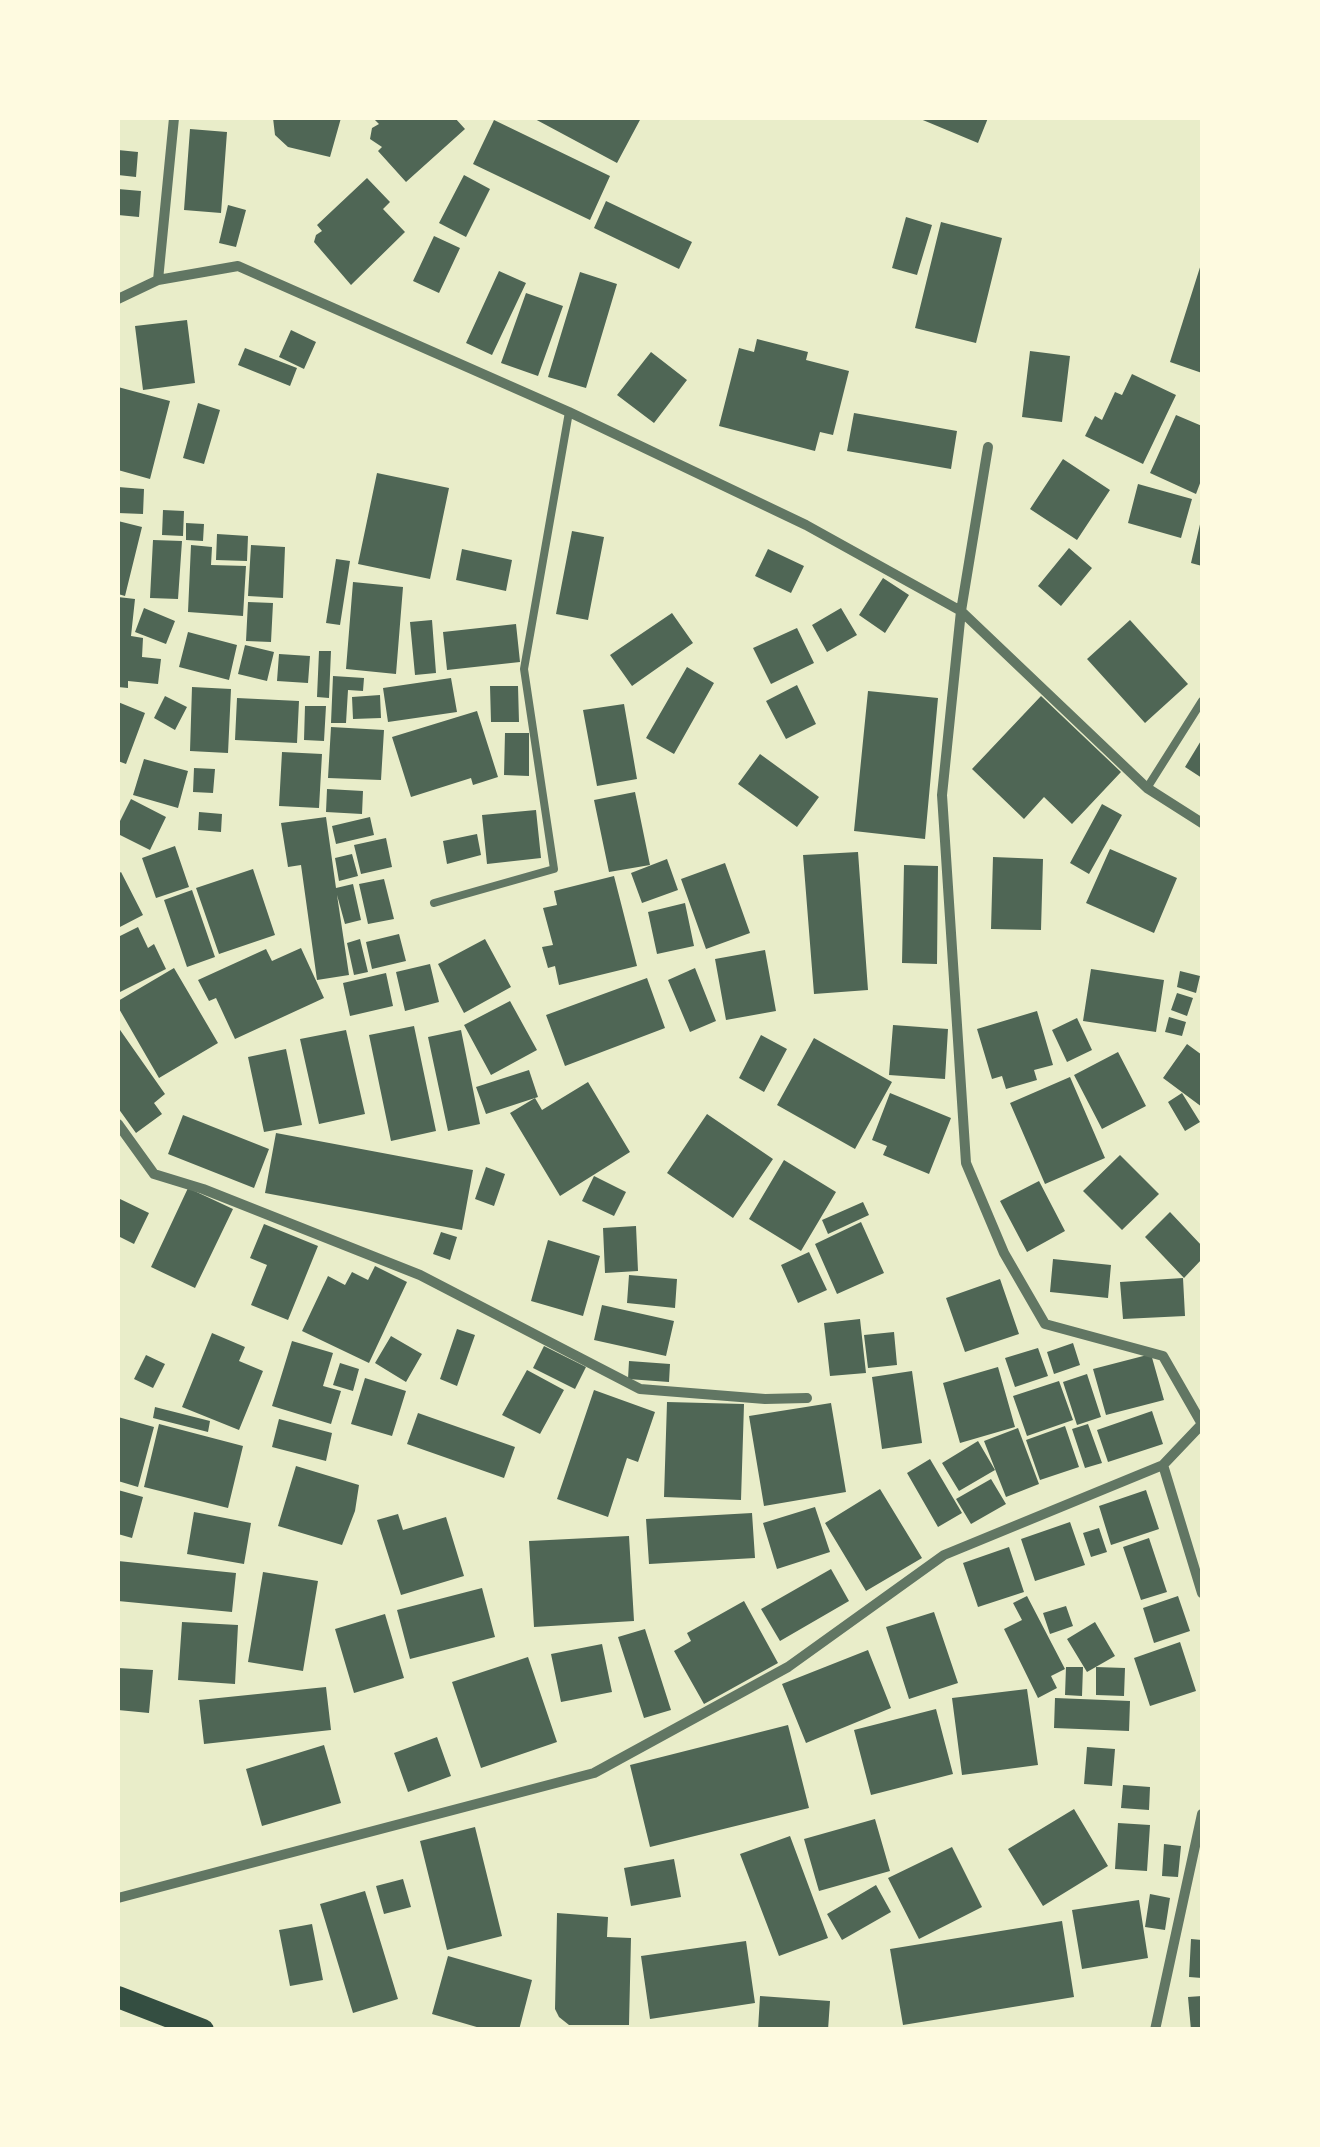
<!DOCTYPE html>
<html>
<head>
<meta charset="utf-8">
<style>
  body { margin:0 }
  #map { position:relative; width:1320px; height:2147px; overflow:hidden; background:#e9edc9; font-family:Lato,sans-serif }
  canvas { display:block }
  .frame { position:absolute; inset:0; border:120px solid #fefae0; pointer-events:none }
</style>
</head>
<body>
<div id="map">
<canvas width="1320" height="2147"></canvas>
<div class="frame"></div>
</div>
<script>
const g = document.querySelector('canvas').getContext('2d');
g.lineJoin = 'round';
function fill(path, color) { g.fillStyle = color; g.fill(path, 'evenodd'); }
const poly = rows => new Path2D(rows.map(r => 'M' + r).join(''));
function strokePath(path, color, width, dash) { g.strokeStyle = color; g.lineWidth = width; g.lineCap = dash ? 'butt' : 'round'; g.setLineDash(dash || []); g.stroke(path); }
fill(poly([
  [273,118,341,118,330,157,288,147,275,135],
  [373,118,455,118,465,129,406,182,378,151,382,147,370,139,372,128,379,124],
  [533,118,641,118,617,163],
  [918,118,988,118,978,143],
  [494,120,610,176,590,220,473,164],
  [190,129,227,132,221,213,184,210],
  [118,150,138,152,136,177,118,175],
  [464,175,490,189,466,237,439,223],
  [367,178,390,202,383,209,405,232,351,285,314,242,316,235,322,231,317,225],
  [118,189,141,191,139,217,118,215],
  [606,201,692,242,679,269,594,228],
  [228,205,246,210,236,247,219,243],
  [906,217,932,225,917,275,892,268],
  [941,222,1002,238,976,343,915,328],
  [434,236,460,248,439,293,413,281],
  [1202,261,1202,373,1170,362],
  [499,271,526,283,492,355,466,343],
  [580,272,617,284,586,388,548,377],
  [526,293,563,306,538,376,501,363],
  [187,320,195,383,143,390,135,326],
  [291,330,316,342,304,369,279,357],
  [757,339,808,352,806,360,849,371,833,435,820,432,815,451,719,426,739,348,754,352],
  [245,348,297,368,290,386,238,365],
  [1030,351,1070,356,1062,422,1022,417],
  [651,352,687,380,654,423,617,395],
  [1132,374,1176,395,1143,464,1085,436,1095,416,1102,420,1115,392,1122,395],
  [118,387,170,401,150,479,118,470],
  [198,403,220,410,204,464,183,458],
  [854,413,957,431,951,469,847,451],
  [1176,415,1202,426,1202,478,1196,494,1150,473],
  [1063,459,1110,490,1077,540,1030,509],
  [377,473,449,488,430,579,358,564],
  [1138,484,1192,499,1181,538,1128,523],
  [118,487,144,489,143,514,118,513],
  [163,510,184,511,183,536,162,535],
  [1201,520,1202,520,1202,566,1191,563],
  [118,521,142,527,125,596,118,594],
  [186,523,204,524,203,541,186,540],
  [572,531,604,537,588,620,556,614],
  [217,534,248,536,247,561,216,560],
  [153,540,182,541,178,599,150,598],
  [191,545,212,547,211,565,246,566,243,616,188,612],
  [251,545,285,547,283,598,248,596],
  [1069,548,1092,568,1061,606,1038,586],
  [462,549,512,560,506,591,456,580],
  [768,549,804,566,791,593,755,576],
  [336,559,350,561,340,625,326,623],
  [883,578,909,595,885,633,859,615],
  [353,582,403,587,396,674,346,669],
  [118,597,135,599,131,636,143,638,142,657,161,659,158,684,128,681,128,688,118,687],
  [248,602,273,603,271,642,246,641],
  [144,608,175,621,166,644,135,632],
  [841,608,857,635,827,652,812,625],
  [672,613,693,643,632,686,610,655],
  [432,620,436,673,415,675,410,622],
  [1130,620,1188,684,1145,723,1087,659],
  [516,624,520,662,447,670,443,632],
  [797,628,814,663,771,684,753,648],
  [188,632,237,645,229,680,179,667],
  [245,645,274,652,267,681,238,674],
  [319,651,331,651,329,698,317,697],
  [279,654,310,656,308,683,277,681],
  [687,667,714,683,674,754,646,738],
  [333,676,364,678,363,691,348,690,346,723,331,723],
  [451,678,457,712,388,722,383,688],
  [797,685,816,724,786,739,766,701],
  [490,686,518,686,519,722,491,722],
  [192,687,231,689,228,753,190,751],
  [868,691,938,698,925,839,854,831],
  [380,695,381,718,353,719,352,697],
  [165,696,187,707,175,730,154,718],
  [1041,696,1121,772,1072,824,1044,797,1024,819,972,769],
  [237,698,299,701,297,743,235,740],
  [118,702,145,713,126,764,118,761],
  [624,704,637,779,597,786,583,710],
  [305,706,326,706,324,741,304,740],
  [477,711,498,777,473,785,471,778,411,797,392,737],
  [331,727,384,730,381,780,328,778],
  [505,733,529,733,529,776,504,775],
  [1202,739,1202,778,1185,767],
  [282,752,322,754,319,808,279,806],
  [760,754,819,797,797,827,738,784],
  [144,759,188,771,178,808,133,795],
  [194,768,215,769,213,793,193,792],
  [327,789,363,791,362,814,326,812],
  [635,792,650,865,609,872,594,800],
  [131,799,166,817,150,850,118,834,118,825],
  [1102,804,1122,815,1089,874,1070,863],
  [536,810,541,858,487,864,482,815],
  [199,812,222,814,221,832,198,830],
  [326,817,336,888,353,884,361,920,345,924,337,895,349,975,317,980,301,865,288,867,281,823],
  [370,817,374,835,336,844,332,826],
  [477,834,481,855,447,864,443,841],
  [386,838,392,867,361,874,354,845],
  [175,846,189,887,156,898,142,858],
  [1110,849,1177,878,1154,933,1086,903],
  [858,852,868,990,814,994,803,855],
  [352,854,358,876,339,881,335,858],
  [993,857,1043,859,1041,930,991,929],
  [667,859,678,890,642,903,631,873],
  [725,863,750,933,706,949,681,879],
  [904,865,938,866,937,964,902,963],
  [253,869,275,935,219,954,196,888],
  [121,872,143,915,118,928,118,874],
  [614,876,637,966,559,985,555,966,548,968,542,947,553,945,543,908,557,905,554,891],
  [384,879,394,919,368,924,359,884],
  [192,890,215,957,187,967,164,900],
  [685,903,694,946,657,954,648,912],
  [138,927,148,948,154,944,166,969,118,993,118,937],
  [399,934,406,961,372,969,366,942],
  [360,939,368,972,354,975,347,943],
  [485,939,511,987,464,1013,438,964],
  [301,948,324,998,235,1039,216,998,209,1001,198,980,266,949,272,961],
  [765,950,776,1011,726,1020,715,959],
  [430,964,439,1002,405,1011,396,972],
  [174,968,218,1043,159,1078,118,1007,118,1001],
  [695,968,716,1021,690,1032,668,980],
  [1091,969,1164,980,1156,1032,1083,1021],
  [1180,971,1200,976,1196,993,1177,987],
  [386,973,393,1006,350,1016,343,983],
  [647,978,665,1028,565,1066,546,1015],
  [1177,993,1193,998,1187,1016,1171,1010],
  [510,1001,537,1050,491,1075,464,1025],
  [1037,1011,1053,1065,1034,1070,1037,1080,1006,1089,1002,1076,992,1079,977,1029],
  [1169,1017,1186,1022,1182,1036,1165,1032],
  [1077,1018,1092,1050,1067,1062,1052,1030],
  [893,1025,948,1029,945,1079,889,1075],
  [414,1026,436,1131,391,1141,369,1035],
  [118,1027,165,1094,154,1103,162,1114,136,1133,118,1108],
  [346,1030,365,1114,319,1124,300,1039],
  [461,1030,480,1124,448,1131,428,1037],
  [761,1035,787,1049,764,1092,739,1078],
  [814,1038,892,1082,855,1149,777,1105],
  [1187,1044,1202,1055,1202,1107,1163,1078],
  [286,1049,302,1125,264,1132,248,1057],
  [1118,1052,1146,1106,1102,1129,1074,1075],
  [529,1070,538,1097,486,1114,476,1087],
  [1070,1077,1105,1158,1045,1184,1010,1103],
  [588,1082,630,1152,560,1196,510,1113,535,1098,542,1110],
  [890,1093,951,1118,929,1174,883,1155,887,1146,872,1140],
  [1182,1093,1200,1122,1185,1131,1168,1102],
  [707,1114,773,1159,733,1218,667,1173],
  [183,1115,269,1149,254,1188,168,1154],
  [276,1133,473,1170,462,1230,265,1193],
  [1120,1155,1159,1194,1122,1230,1083,1191],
  [784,1160,836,1192,801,1251,749,1219],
  [486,1167,505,1174,494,1206,475,1199],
  [594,1176,626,1192,614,1216,582,1201],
  [1039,1181,1065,1231,1027,1252,1000,1201],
  [188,1188,233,1209,195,1288,151,1267],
  [118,1198,149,1213,134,1244,118,1236],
  [863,1202,869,1215,828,1234,822,1220],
  [1170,1212,1202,1246,1202,1259,1184,1278,1145,1237],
  [861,1222,884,1273,837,1294,815,1244],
  [264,1224,318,1246,288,1320,251,1305,267,1265,250,1258],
  [636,1226,638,1271,605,1273,603,1228],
  [441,1232,457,1237,450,1260,433,1254],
  [548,1240,600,1256,583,1316,531,1301],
  [809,1252,827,1290,798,1303,781,1265],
  [1053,1259,1111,1265,1108,1298,1050,1292],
  [375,1266,407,1282,369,1363,302,1331,328,1276,345,1285,352,1272,368,1280],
  [629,1275,677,1279,675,1308,627,1303],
  [1183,1278,1185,1316,1123,1319,1120,1282],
  [1000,1279,1019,1334,965,1352,946,1298],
  [602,1305,674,1321,666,1356,594,1340],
  [860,1319,866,1373,830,1376,824,1323],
  [457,1329,475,1335,457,1386,440,1379],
  [894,1332,897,1365,868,1368,864,1335],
  [212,1333,245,1347,239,1361,263,1371,239,1430,182,1407],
  [391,1336,422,1354,406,1382,375,1363],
  [292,1341,333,1353,323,1386,341,1391,331,1424,272,1406],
  [1073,1343,1080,1365,1054,1374,1047,1352],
  [544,1346,586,1367,575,1389,533,1368],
  [1038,1348,1048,1376,1015,1387,1005,1358],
  [1151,1354,1164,1400,1106,1415,1093,1369],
  [146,1355,165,1364,153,1388,134,1379],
  [629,1361,670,1364,669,1382,628,1379],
  [340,1363,359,1369,353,1391,333,1385],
  [998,1367,1015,1427,960,1443,943,1383],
  [527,1370,564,1390,540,1434,502,1415],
  [912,1371,922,1443,882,1449,872,1377],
  [1087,1374,1101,1417,1077,1425,1063,1382],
  [365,1378,406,1391,392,1436,351,1424],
  [1059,1381,1073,1420,1027,1436,1013,1396],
  [594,1390,655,1412,638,1462,627,1458,608,1517,557,1499],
  [667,1402,744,1404,741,1500,664,1497],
  [831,1403,846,1492,764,1506,749,1416],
  [155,1407,210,1421,208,1432,153,1418],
  [1152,1411,1163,1444,1108,1462,1097,1430],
  [418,1413,515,1447,504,1478,407,1444],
  [118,1417,154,1427,138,1487,118,1481],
  [279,1419,332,1433,326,1461,272,1447],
  [159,1424,243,1446,228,1508,144,1487],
  [1088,1424,1102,1463,1085,1468,1072,1429],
  [1065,1426,1079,1467,1040,1480,1026,1440],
  [1018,1428,1039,1484,1006,1497,984,1441],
  [978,1441,995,1470,959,1491,942,1463],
  [930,1459,962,1513,938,1527,907,1473],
  [296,1466,359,1485,355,1511,342,1545,278,1526],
  [991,1479,1006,1504,971,1524,956,1499],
  [880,1489,922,1558,866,1591,825,1523],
  [118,1490,143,1497,132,1538,118,1534],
  [1146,1490,1159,1529,1111,1545,1099,1506],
  [815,1507,830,1552,777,1569,763,1523],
  [194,1512,251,1523,244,1564,187,1554],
  [752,1513,755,1558,649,1564,646,1519],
  [398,1514,403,1530,446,1517,464,1576,401,1595,377,1520],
  [1070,1522,1085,1565,1035,1581,1021,1539],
  [1099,1528,1107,1552,1091,1557,1083,1533],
  [629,1536,634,1621,534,1627,529,1541],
  [1149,1538,1167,1592,1141,1600,1123,1547],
  [1009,1547,1024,1592,978,1607,963,1563],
  [118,1561,236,1573,232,1612,118,1601],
  [831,1569,849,1601,780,1641,761,1609],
  [263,1572,318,1581,303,1671,248,1662],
  [482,1588,495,1637,410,1659,397,1610],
  [1027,1596,1065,1669,1051,1676,1057,1688,1038,1698,1004,1629,1022,1620,1013,1603],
  [1178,1596,1190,1631,1154,1643,1143,1608],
  [744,1601,778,1663,704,1704,674,1651,691,1641,687,1633],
  [1066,1606,1073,1626,1050,1634,1043,1613],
  [934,1612,958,1683,909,1699,886,1627],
  [385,1614,404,1678,354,1693,335,1629],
  [182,1622,238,1625,235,1684,178,1680],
  [1095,1622,1115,1656,1087,1672,1067,1639],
  [645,1629,671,1710,644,1718,618,1637],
  [1180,1642,1196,1691,1150,1706,1134,1658],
  [602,1644,612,1692,561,1702,551,1654],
  [868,1650,891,1708,806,1743,782,1684],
  [528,1657,557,1742,481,1768,452,1682],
  [1066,1667,1083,1667,1082,1696,1065,1695],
  [1096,1667,1125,1668,1124,1696,1096,1695],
  [118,1668,153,1670,149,1713,118,1710],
  [326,1687,331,1730,204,1744,199,1700],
  [1027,1689,1038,1765,962,1775,952,1698],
  [1055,1698,1130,1701,1129,1731,1054,1728],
  [936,1709,953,1774,871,1795,854,1730],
  [788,1725,809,1808,650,1847,630,1765],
  [437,1737,451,1776,408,1792,394,1753],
  [324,1745,341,1803,262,1826,246,1769],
  [1087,1747,1115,1749,1112,1786,1084,1784],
  [1123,1785,1150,1787,1149,1810,1121,1808],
  [1074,1809,1108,1866,1043,1906,1008,1849],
  [875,1819,890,1871,819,1891,804,1839],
  [1118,1823,1150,1825,1147,1871,1115,1869],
  [475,1827,502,1936,447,1950,420,1841],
  [790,1836,828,1938,779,1956,740,1854],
  [1164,1844,1181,1846,1178,1877,1162,1876],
  [952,1847,982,1907,919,1939,888,1878],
  [674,1859,681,1897,631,1906,624,1868],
  [403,1879,411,1907,384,1914,376,1886],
  [876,1885,891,1912,842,1940,827,1914],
  [365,1891,398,1999,353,2013,320,1904],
  [1150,1894,1170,1898,1165,1930,1145,1927],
  [1139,1900,1148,1958,1082,1969,1072,1910],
  [557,1913,608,1917,607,1937,631,1938,629,2025,569,2025,559,2017,555,2009],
  [1062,1921,1074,1997,903,2025,890,1949],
  [312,1924,323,1980,290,1986,279,1930],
  [1191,1939,1202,1940,1202,1978,1189,1977],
  [746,1941,755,2003,650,2019,641,1956],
  [448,1956,532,1980,519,2030,487,2030,432,2014],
  [760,1996,830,2001,828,2030,758,2030],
  [1202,1996,1202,2030,1191,2030,1188,1997]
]), '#4f6655');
strokePath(poly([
  [1147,788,1202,701],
  [434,903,554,869,524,669,569,412]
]), '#617663', 8);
strokePath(poly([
  [158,280,174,118],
  [118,299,158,280,238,266,569,412,806,525,961,611,1147,788,1202,823],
  [988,447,961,611,942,795,966,1163,1004,1253,1045,1324,1163,1356,1202,1424],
  [118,1124,154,1174,203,1189,420,1275,640,1389,765,1399,807,1398],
  [1163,1465,1202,1593],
  [118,1898,594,1773,788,1667,944,1555,1163,1465,1202,1424],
  [1155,2030,1202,1814]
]), '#617663', 10);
strokePath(poly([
  [118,1997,203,2030]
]), '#344e41', 22);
</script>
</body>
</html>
